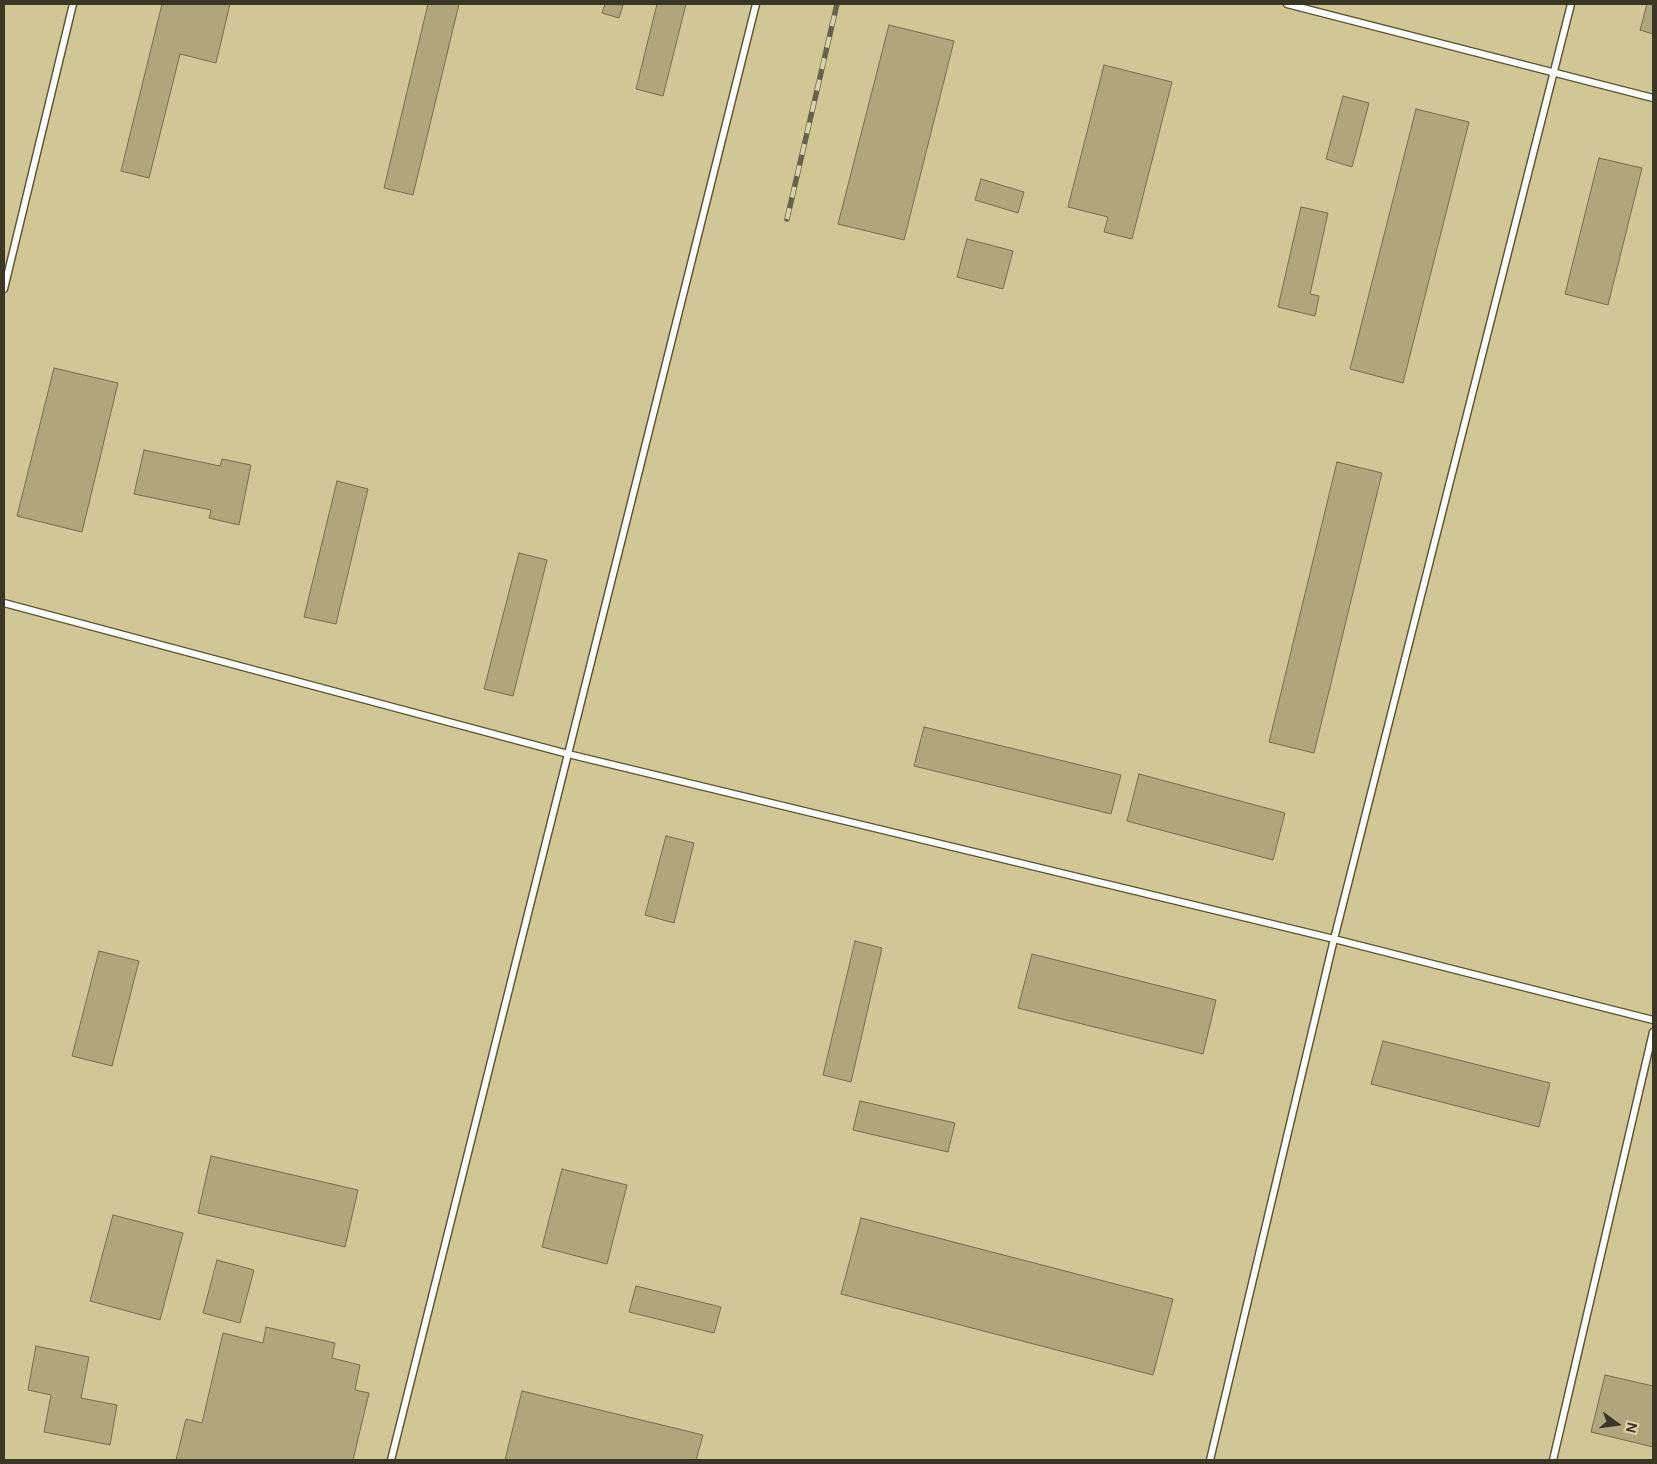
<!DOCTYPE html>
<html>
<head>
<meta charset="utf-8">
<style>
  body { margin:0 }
  #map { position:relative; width:1657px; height:1464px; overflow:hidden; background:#dcd3aa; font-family:"DM Sans",sans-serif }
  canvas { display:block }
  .frame { position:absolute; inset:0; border:5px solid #3a3726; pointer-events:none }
  .north { position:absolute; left:1592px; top:1399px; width:50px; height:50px; -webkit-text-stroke:4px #dcd3aa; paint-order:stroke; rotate:104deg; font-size:14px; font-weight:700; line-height:20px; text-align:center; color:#3a3726 }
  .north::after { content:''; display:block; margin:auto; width:18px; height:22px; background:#3a3726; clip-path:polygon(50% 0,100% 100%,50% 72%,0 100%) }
</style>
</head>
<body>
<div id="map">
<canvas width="1657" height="1464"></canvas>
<div class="frame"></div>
<div class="north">N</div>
</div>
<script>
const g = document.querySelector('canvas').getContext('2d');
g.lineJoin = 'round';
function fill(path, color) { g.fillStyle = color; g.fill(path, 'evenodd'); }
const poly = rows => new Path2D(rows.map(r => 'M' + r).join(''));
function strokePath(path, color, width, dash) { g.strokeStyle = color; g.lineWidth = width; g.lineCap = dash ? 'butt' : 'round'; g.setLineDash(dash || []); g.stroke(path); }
fill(poly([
  [4,4,1653,4,1653,1460,4,1460]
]), '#d1c796');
const building = poly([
  [162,4,230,4,216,63,180,54,149,178,121,171,162,4],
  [428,4,459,4,413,195,384,188,428,4],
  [605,4,623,5,619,18,602,13,605,4],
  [657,4,686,4,663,96,636,89,657,4],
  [1647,4,1653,4,1653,34,1640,30,1647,4],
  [889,25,954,41,904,240,838,224,889,25],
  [1104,65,1172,82,1132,239,1104,232,1108,217,1068,207,1104,65],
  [1343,96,1369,103,1352,167,1326,159,1343,96],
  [1416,109,1469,122,1403,383,1350,369,1416,109],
  [1599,158,1642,168,1608,305,1565,294,1599,158],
  [981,179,1024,192,1018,213,975,200,981,179],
  [1301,207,1328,213,1310,294,1319,296,1315,316,1278,307,1301,207],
  [967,239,1013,251,1003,289,957,277,967,239],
  [54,368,118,383,82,532,17,516,54,368],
  [144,450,220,466,222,459,251,465,239,525,209,518,211,510,134,494,144,450],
  [1337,462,1382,473,1314,753,1269,742,1337,462],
  [337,481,368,489,336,624,304,617,337,481],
  [519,553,547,560,513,696,484,689,519,553],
  [924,727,1121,775,1111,814,914,766,924,727],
  [1139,774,1285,813,1273,860,1127,821,1139,774],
  [666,836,694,843,674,923,645,915,666,836],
  [855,941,882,948,851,1082,823,1075,855,941],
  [99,951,139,961,112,1066,72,1056,99,951],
  [1032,954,1216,1000,1203,1054,1018,1008,1032,954],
  [1383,1041,1550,1083,1539,1127,1371,1084,1383,1041],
  [860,1101,955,1123,948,1152,853,1130,860,1101],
  [211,1156,358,1190,345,1247,198,1213,211,1156],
  [562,1169,627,1185,607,1264,542,1247,562,1169],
  [113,1215,183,1233,160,1320,90,1301,113,1215],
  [861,1218,1173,1299,1153,1375,841,1294,861,1218],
  [217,1260,254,1270,240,1323,203,1313,217,1260],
  [636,1286,721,1307,714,1333,629,1312,636,1286],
  [266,1327,335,1343,332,1358,360,1365,355,1390,369,1393,353,1460,176,1460,186,1419,202,1423,223,1333,263,1343,266,1327],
  [36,1346,89,1357,81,1398,117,1405,110,1445,44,1432,51,1395,28,1390,36,1346],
  [1605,1375,1653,1386,1653,1447,1591,1432,1605,1375],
  [522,1391,703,1435,696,1460,505,1460,522,1391]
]);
fill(building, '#afa67e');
strokePath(building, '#766e48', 1);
const service = poly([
  [1287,4,1653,98],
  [4,289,73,4],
  [4,603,568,754,1334,939,1653,1020],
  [391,1460,756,4],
  [1210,1460,1334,939,1571,4],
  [1553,1460,1653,1032]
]);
strokePath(service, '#5e5631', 9);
strokePath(service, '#fff', 6);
const rail = poly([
  [787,219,837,4]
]);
strokePath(rail, '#67634b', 5.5);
strokePath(rail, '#dcd3aa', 4, [11]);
</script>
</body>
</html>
